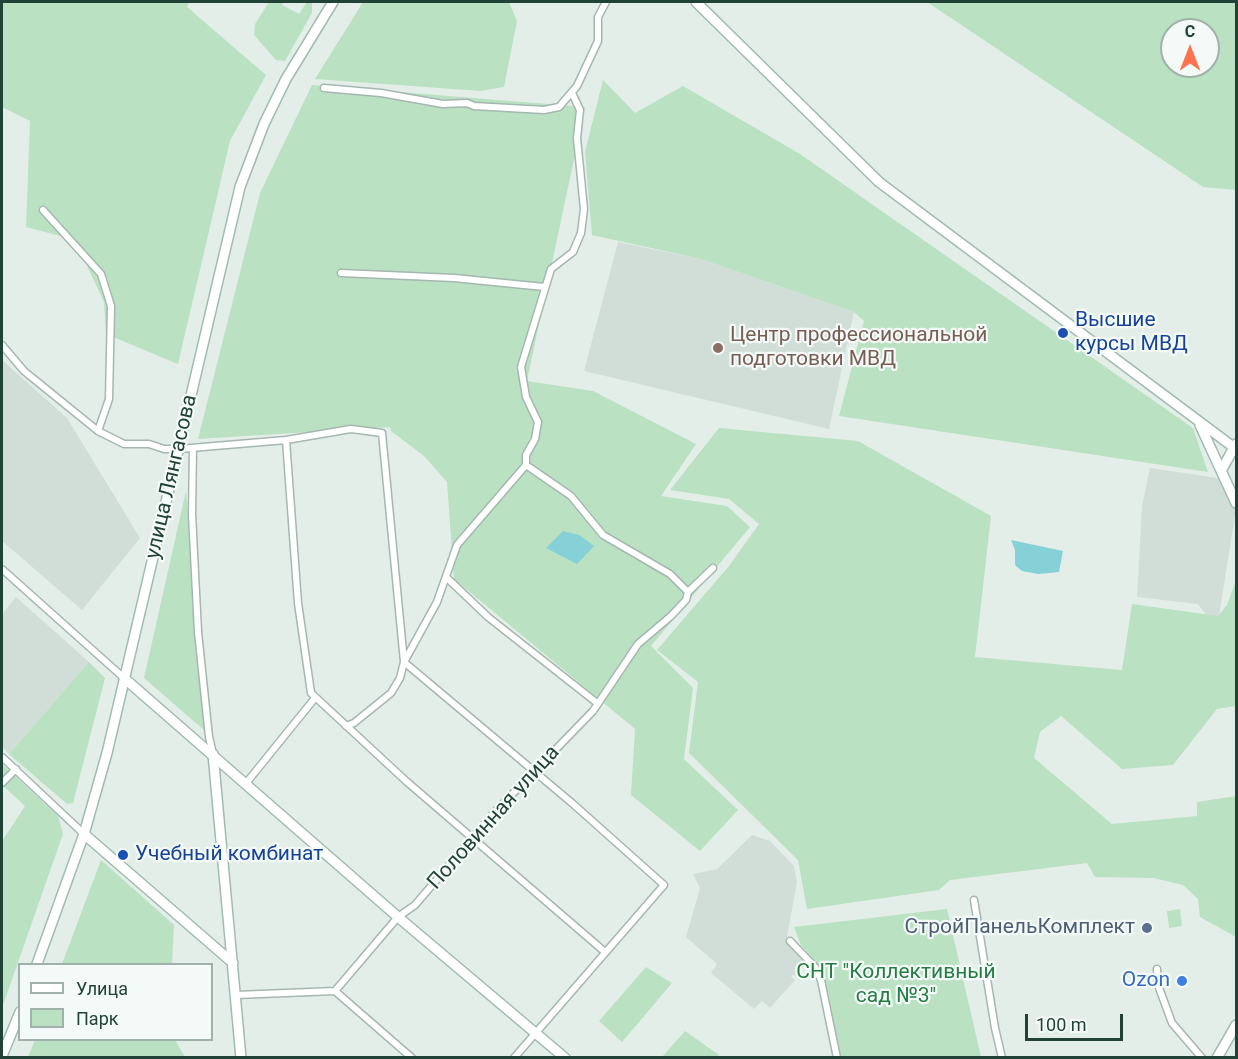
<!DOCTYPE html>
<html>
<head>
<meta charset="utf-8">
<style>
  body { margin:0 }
  #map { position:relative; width:1238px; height:1059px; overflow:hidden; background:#e3eee9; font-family:Roboto,sans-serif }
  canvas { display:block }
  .frame { position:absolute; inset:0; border:3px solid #214237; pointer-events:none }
  .legend { position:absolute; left:18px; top:963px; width:195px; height:78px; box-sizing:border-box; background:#f4faf7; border:2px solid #a0b0aa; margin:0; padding:8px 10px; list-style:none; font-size:18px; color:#214237 }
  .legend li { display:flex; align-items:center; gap:12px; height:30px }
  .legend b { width:30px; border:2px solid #a0b0aa }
  .north { position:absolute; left:1160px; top:18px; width:60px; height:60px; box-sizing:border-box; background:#f4faf7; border:2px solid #a0b0aa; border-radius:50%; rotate:0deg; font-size:16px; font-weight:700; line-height:24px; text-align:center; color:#214237 }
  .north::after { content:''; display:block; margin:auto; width:21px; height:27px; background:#ff7250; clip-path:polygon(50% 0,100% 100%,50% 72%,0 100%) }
  .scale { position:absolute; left:1025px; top:1014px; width:98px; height:27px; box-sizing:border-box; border:3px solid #214237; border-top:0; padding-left:8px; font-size:18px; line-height:21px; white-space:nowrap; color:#214237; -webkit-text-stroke:4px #f4faf7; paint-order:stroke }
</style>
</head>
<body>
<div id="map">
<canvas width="1238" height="1059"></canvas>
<div class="frame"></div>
<ul class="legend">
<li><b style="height:8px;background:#fff"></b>Улица</li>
<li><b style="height:16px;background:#bae1c2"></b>Парк</li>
</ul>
<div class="north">С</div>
<div class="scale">100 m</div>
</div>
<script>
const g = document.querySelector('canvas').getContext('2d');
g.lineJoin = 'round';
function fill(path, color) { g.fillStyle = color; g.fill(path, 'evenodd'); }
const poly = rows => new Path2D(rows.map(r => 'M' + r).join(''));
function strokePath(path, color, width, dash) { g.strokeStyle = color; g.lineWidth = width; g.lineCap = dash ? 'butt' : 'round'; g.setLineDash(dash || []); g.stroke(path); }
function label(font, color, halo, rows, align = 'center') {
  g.font = font + ' Roboto,sans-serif'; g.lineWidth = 4.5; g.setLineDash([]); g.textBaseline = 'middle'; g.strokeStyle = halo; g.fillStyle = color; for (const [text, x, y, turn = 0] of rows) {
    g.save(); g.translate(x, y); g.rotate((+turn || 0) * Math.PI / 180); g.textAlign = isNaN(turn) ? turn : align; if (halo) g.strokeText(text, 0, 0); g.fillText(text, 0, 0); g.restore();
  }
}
fill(poly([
  [618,242,701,259,854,312,829,429,584,371],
  [2,360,67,418,140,538,82,610,2,541],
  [1150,468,1218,478,1236,509,1219,616,1207,616,1198,604,1137,597,1142,506],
  [16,597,89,662,9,754,2,747,2,614],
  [752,835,770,841,794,866,797,882,786,942,807,962,796,977,794,974,791,977,795,980,770,1008,762,1001,754,1009,711,973,717,964,686,937,700,888,693,874,717,869]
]), '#d1ded7');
fill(poly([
  [2,2,189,2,187,7,266,75,230,141,178,364,106,334,104,302,75,240,26,227,30,121,2,107],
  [269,2,283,2,282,5,299,14,307,2,312,3,312,13,285,61,276,60,254,35,255,24],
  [363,2,509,2,517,21,504,87,481,91,315,79],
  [927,2,1236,2,1236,190,1203,187],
  [1172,30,1208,30,1208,66,1172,66],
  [603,80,635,113,683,86,800,154,1193,428,1208,472,839,416,864,321,854,312,701,259,592,235,585,152],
  [312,85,585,107,527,381,593,391,696,444,661,496,727,506,750,527,651,646,693,688,684,759,738,810,700,851,631,795,635,729,454,579,447,482,424,456,391,431,390,427,198,439,260,193],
  [719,428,858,441,991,516,975,657,1122,670,1132,604,1218,616,1227,605,1236,580,1236,706,1217,709,1173,765,1122,769,1061,716,1040,732,1034,758,1112,824,1197,816,1197,802,1236,796,1236,937,1200,917,1198,899,1183,885,1153,878,1095,877,1087,863,950,880,939,890,807,909,798,860,689,753,698,682,657,650,729,566,759,524,729,499,670,490],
  [186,491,205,731,144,678],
  [89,662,105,678,73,803,67,804,9,754],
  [2,764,58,816,63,834,2,1008,2,841,25,806,2,785],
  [101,860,174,925,172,964,62,964],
  [947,909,981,1057,841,1057,824,972,801,945,794,927],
  [1180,909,1182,926,1169,928,1167,911],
  [646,967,672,983,622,1042,599,1021],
  [685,1031,719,1055,713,1058,662,1057],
  [35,1040,175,1040,185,1057,28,1057]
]), '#bae1c2');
fill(poly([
  [563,531,579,535,594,546,577,564,546,548],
  [1011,540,1063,551,1059,572,1038,574,1022,571,1015,565,1015,550]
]), '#86d0d8');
const street = poly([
  [324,88,381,93,443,104,467,103,474,106,544,110,559,107,577,86,598,41,598,17,606,2],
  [43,210,101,274,111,306,109,399,98,431],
  [341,273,454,278,544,287],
  [2,345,24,371,98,431,124,444,149,444,164,449,179,449,286,440,351,429,382,433,404,662,572,803,664,885,514,1058],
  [286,440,298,603,311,693,406,781,605,952],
  [193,448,192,514,198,632,209,737,213,754],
  [526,465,571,496,603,535,670,574,688,592],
  [2,569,124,678],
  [446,577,488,617,597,703],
  [346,726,354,723,391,693,400,678,404,662,437,602,457,545,526,465,526,455,535,439,538,422,526,397,521,367,551,269,573,252,581,233,584,209,577,138,580,110,572,93],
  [2,757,84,834],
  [247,782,315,698],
  [2,783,16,769],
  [974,900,995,1028,1002,1058],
  [790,941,815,967,821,980,837,1058],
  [1157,969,1158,985,1172,1023,1202,1058],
  [335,991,412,1058],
  [236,995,335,991,398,917,415,905,492,815,593,711,638,644,671,616,686,600,688,592,713,568]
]);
const secondary = poly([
  [696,2,879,182,1236,449],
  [1200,425,1236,503],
  [1222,469,1236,444],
  [124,678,398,917,565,1058],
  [213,754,241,1058],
  [84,834,233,963],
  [37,964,84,834,107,753,240,187,264,124,286,79,333,2],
  [2,1056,20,1012],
  [1217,1058,1236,1025]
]);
strokePath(street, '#a5b7b0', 9);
strokePath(secondary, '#a0bbb0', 12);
strokePath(street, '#fff', 6);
strokePath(secondary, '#fff', 9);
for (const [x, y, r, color] of [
  [1063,333,6,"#1a4fb4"],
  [718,348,6,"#8d6e63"],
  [123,855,6,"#1a4fb4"],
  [1147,928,6,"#5c6f8a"],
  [1182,981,6,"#3f7fe0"]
]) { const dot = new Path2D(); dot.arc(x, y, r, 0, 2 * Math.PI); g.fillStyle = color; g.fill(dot); strokePath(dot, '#f4faf7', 2); }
label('21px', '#164399', '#f4faf7', [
  ["Высшие",1075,321],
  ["курсы МВД",1075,345],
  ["Учебный комбинат",135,855]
], 'left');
label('21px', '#785e54', '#f4faf7', [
  ["Центр профессиональной",730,336],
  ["подготовки МВД",730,360]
], 'left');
label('21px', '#214237', '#f4faf7', [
  ["улица Лянгасова",172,477,-77],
  ["Половинная улица",494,818,-48]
]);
label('21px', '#4e5e75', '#f4faf7', [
  ["СтройПанельКомплект",1135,928]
], 'right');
label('21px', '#267d43', '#f4faf7', [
  ["СНТ \"Коллективный",896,973],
  ["сад №3\"",896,997]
]);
label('21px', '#366cbe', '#f4faf7', [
  ["Ozon",1170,981]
], 'right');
</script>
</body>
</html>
